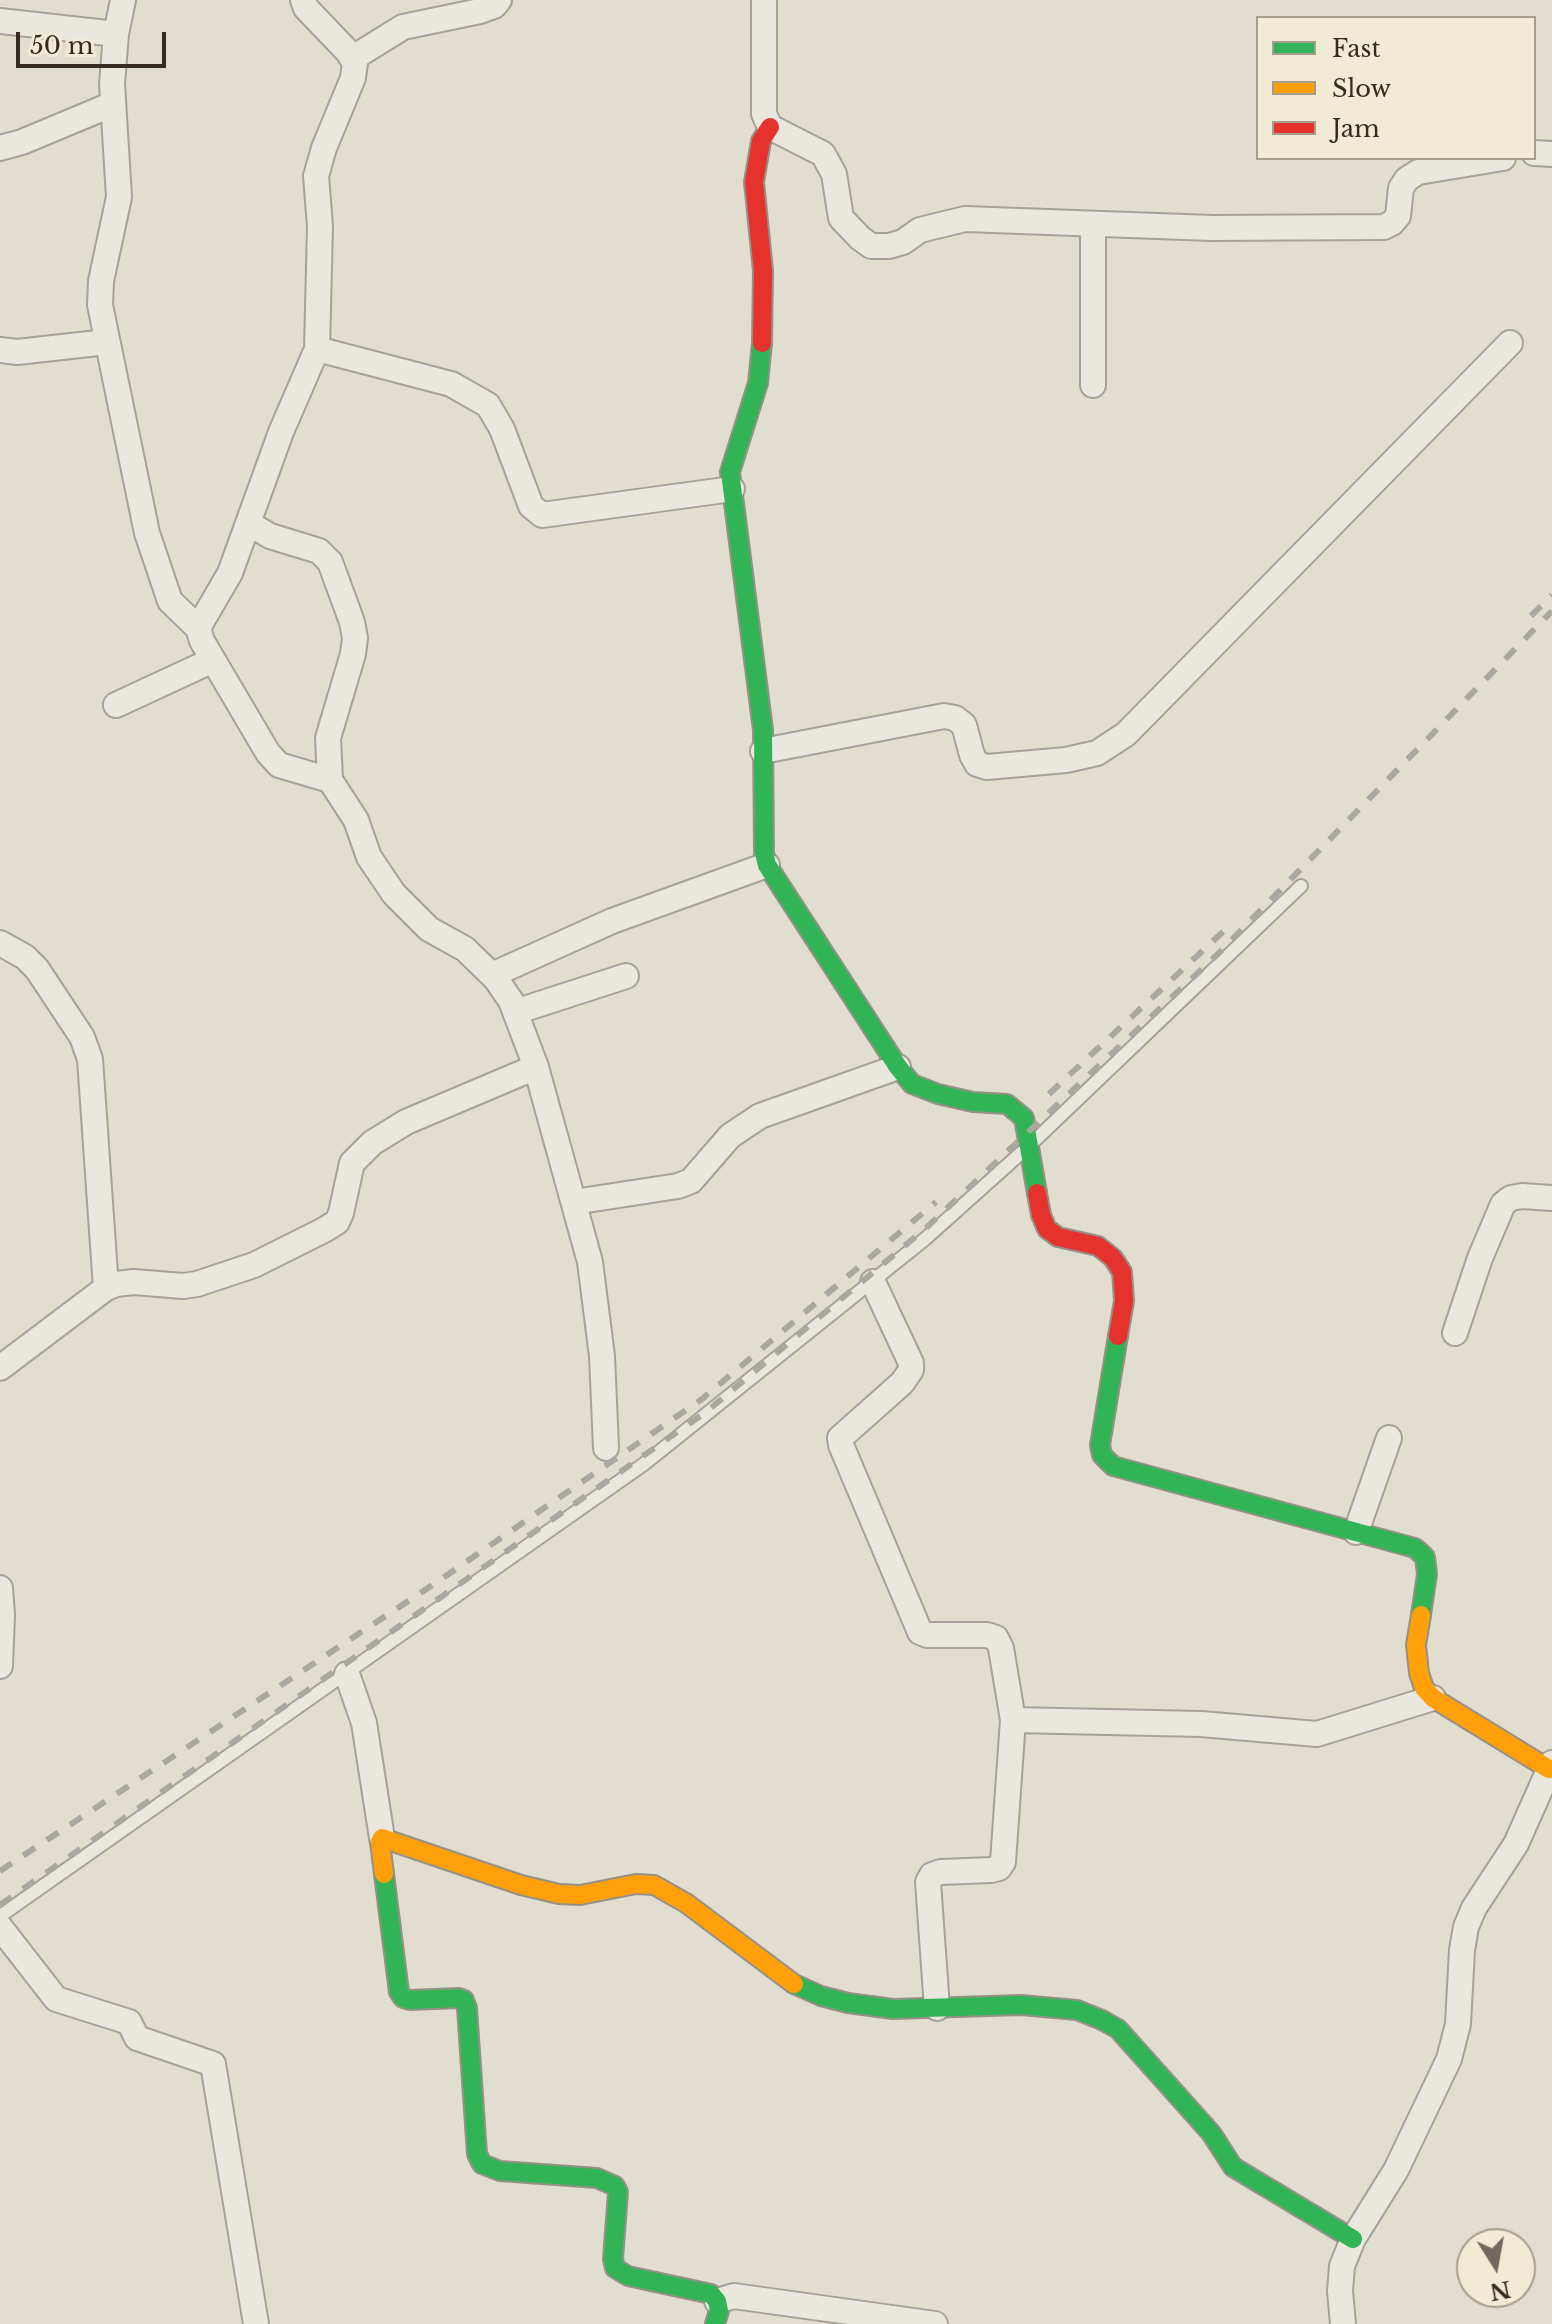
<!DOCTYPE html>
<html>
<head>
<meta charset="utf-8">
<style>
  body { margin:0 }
  #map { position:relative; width:1552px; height:2324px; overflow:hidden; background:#e1ddcf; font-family:"Libre Baskerville",serif }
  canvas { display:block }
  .legend { position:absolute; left:1256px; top:16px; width:280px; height:144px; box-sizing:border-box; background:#f1ebd5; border:2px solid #a69e8d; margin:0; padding:10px 14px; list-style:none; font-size:24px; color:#352b20 }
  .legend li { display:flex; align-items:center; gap:16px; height:40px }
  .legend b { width:40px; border:2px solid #a69e8d }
  .north { position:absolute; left:1456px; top:2228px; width:80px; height:80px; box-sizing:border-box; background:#f1ebd5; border:2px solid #a69e8d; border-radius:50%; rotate:169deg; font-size:22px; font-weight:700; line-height:32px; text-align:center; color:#352b20 }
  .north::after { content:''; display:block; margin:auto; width:28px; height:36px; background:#71695d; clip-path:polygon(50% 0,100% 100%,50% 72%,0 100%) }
  .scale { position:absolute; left:16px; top:32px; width:150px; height:36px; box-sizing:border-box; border:4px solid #352b20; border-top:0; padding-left:10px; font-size:24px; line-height:28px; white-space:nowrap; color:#352b20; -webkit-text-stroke:6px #f1ebd5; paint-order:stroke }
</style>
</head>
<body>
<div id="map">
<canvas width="1552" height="2324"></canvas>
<ul class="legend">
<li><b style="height:10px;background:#30b455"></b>Fast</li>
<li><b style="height:10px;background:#ff9f0a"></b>Slow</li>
<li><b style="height:10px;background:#e5322d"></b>Jam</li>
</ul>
<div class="north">N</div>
<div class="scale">50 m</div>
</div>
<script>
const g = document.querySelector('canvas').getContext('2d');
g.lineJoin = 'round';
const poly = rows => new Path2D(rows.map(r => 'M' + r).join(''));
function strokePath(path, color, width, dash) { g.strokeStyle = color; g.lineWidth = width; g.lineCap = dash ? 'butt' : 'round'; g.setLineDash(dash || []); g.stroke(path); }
const lane = poly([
  [0,1916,644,1464,925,1239,1030,1145,1301,886]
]);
const street = poly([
  [123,0,116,34,112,84,119,197,101,281,100,305,147,533,170,601,198,628],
  [303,0,306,8,348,52,355,63,353,78,324,148,316,176,320,226,317,349,281,432,230,573,198,628,202,641,268,753,279,765,330,780,356,820,369,857,394,894,429,929,465,949,496,979,511,1001,536,1067,590,1262,602,1356,606,1448],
  [764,0,764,114,770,127,823,154,834,174,841,218,860,238,871,246,889,246,903,242,920,230,965,219,1212,228,1384,227,1392,223,1398,216,1401,188,1407,179,1418,172,1503,158],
  [0,21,116,34],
  [353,58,403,27,480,11,494,6,499,0],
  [0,148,22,142,113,104],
  [1534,153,1552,154],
  [317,349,451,384,488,405,502,429,531,506,542,515,732,489],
  [0,350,17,352,107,342],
  [1093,385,1093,224],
  [248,523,270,536,319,551,330,562,352,622,355,638,353,654,328,738,330,780],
  [116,705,213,660],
  [763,751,944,716,955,718,964,725,972,755,977,764,987,767,1066,760,1097,753,1126,734,1510,343],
  [0,943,25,957,37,969,82,1037,90,1059,106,1288],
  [492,975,612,921,767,865],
  [515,1012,626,976],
  [574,1202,678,1186,691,1181,730,1136,760,1116,898,1067],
  [873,1282,911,1363,911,1370,902,1383,840,1438,841,1445,920,1632,927,1635,987,1635,996,1638,1001,1648,1013,1720,1003,1862,999,1868,991,1870,941,1872,932,1875,928,1882,937,2008],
  [1455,1333,1480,1258,1503,1204,1511,1198,1522,1196,1552,1198],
  [0,1368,106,1288,116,1284,134,1282,183,1286,197,1284,254,1265,324,1230,337,1222,341,1213,352,1163,372,1143,406,1122,536,1067],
  [1356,1532,1389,1438],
  [0,1588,2,1615,0,1666],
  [347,1674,364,1723,382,1838],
  [1013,1720,1201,1724,1317,1734,1433,1698],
  [0,1927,56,1999,129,2022,137,2038,213,2064,256,2324],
  [717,2301,734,2296,935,2324],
  [1343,2324,1340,2291,1342,2266,1353,2239,1396,2170,1449,2059,1458,2024,1462,1950,1466,1927,1474,1908,1516,1844,1552,1763]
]);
const fast = poly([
  [762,343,758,383,730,472,763,730,764,853,767,865,898,1067,912,1084,938,1094,973,1102,1007,1104,1024,1118,1037,1193],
  [1118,1336,1100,1445,1102,1455,1113,1466,1415,1548,1425,1557,1427,1574,1421,1615],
  [384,1874,399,1992,403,1998,410,2000,459,1998,464,2000,467,2008,477,2154,482,2164,500,2171,597,2178,615,2186,618,2192,613,2259,615,2268,628,2276,711,2294,717,2301,719,2311,715,2324],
  [794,1984,821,1996,848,2003,893,2009,1021,2005,1077,2010,1102,2020,1118,2029,1211,2133,1233,2167,1353,2239]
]);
const slow = poly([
  [1421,1615,1416,1645,1419,1673,1424,1688,1433,1698,1549,1769],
  [384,1874,380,1842,382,1838,521,1885,559,1894,580,1895,636,1884,654,1885,686,1903,794,1984]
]);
const jam = poly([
  [762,343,763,271,754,182,761,141,770,127],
  [1037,1193,1041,1215,1047,1229,1058,1237,1098,1246,1113,1258,1122,1272,1124,1301,1118,1336]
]);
strokePath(lane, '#a7a297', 16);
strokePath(street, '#a7a297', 28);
strokePath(fast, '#969187', 22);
strokePath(slow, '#969187', 22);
strokePath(jam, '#969187', 22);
strokePath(lane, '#eae7df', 12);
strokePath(street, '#eae7df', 24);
strokePath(fast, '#30b455', 18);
strokePath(slow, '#ff9f0a', 18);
strokePath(jam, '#e5322d', 18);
strokePath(poly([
  [1531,616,1552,595],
  [1049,1094,1227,928],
  [0,1871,440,1580,702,1399,936,1202],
  [0,1905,706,1412,926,1228,1219,953,1552,611]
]), '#aaa79f', 6, [14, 14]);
</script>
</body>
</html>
